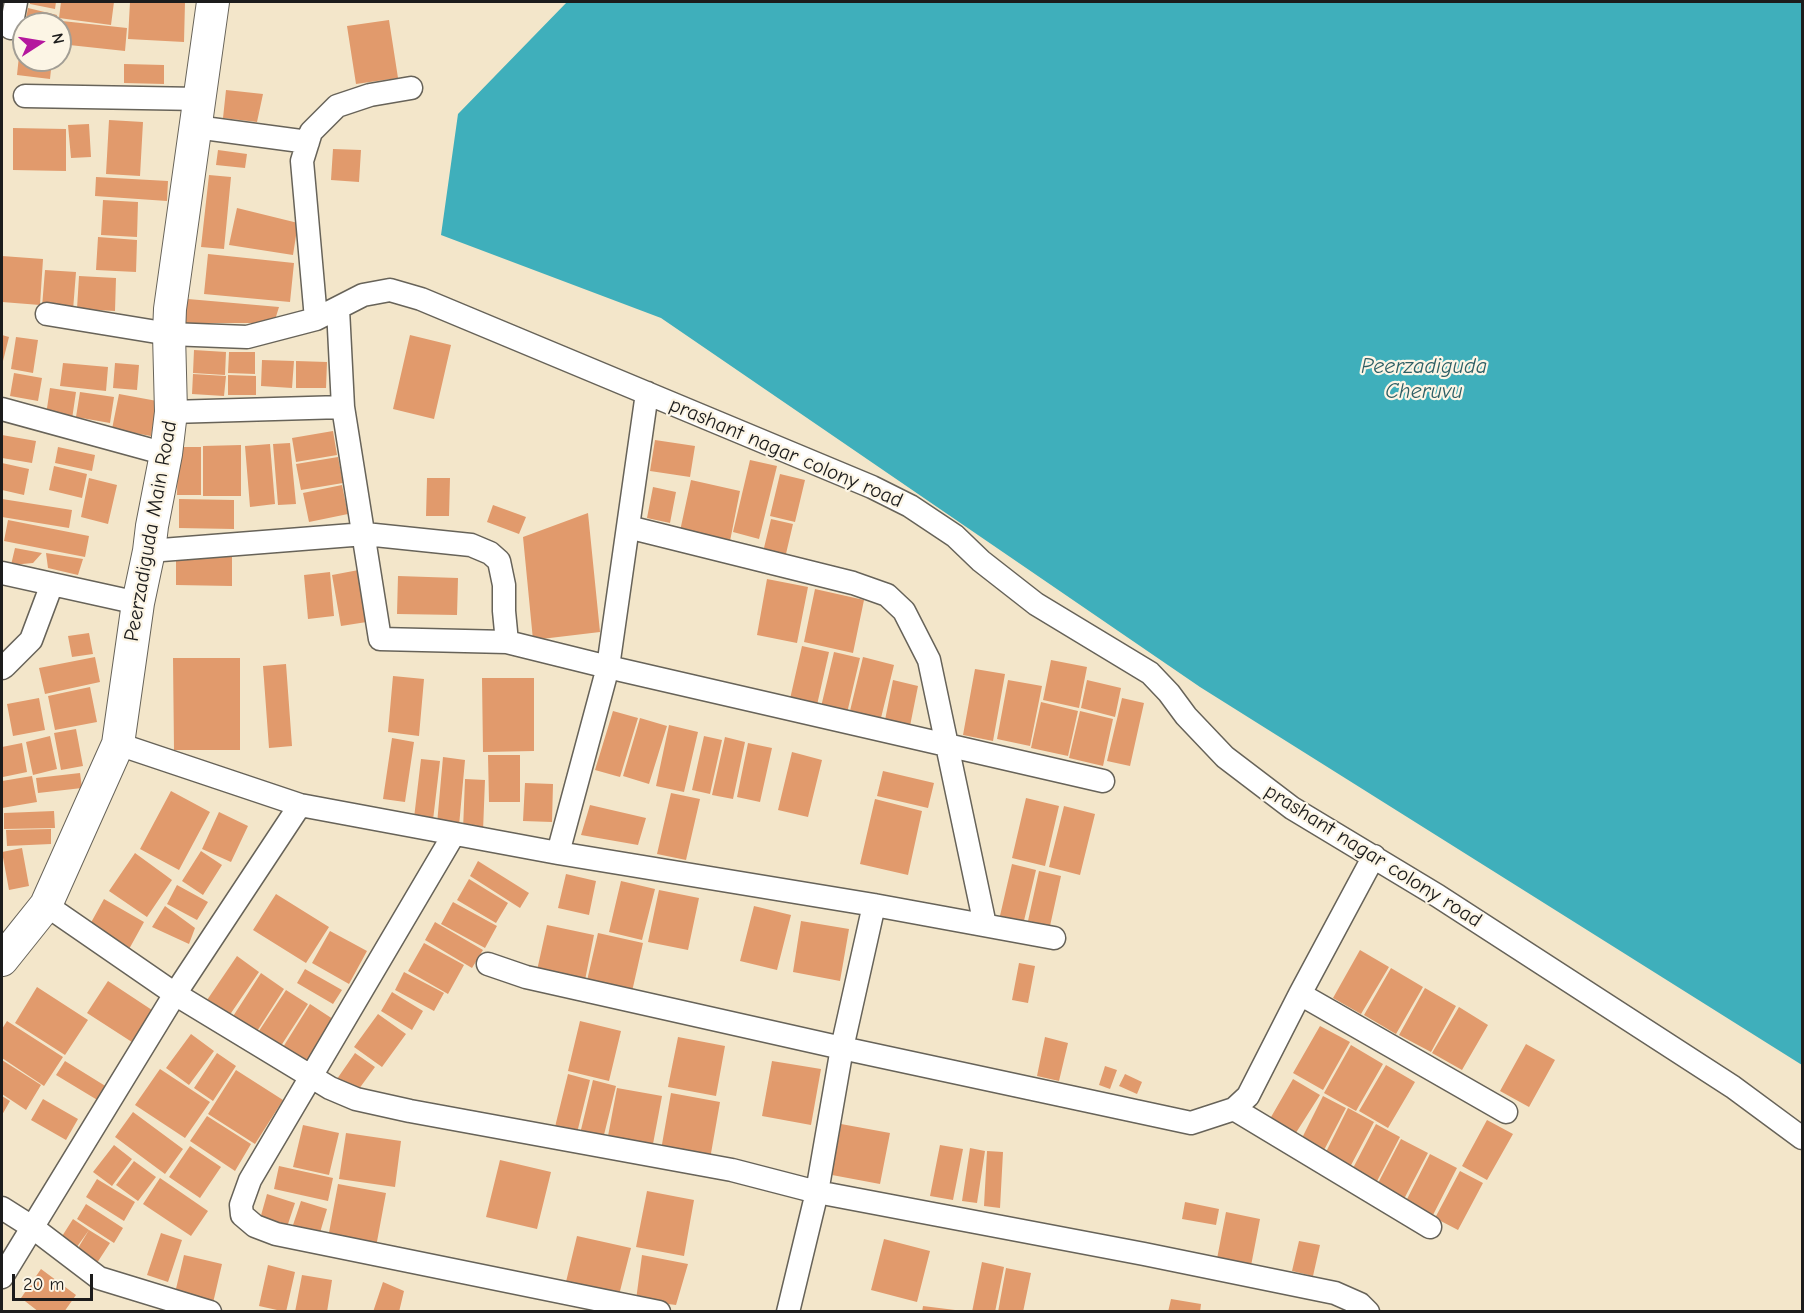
<!DOCTYPE html>
<html>
<head>
<meta charset="utf-8">
<style>
  body { margin:0 }
  #map { position:relative; width:1804px; height:1313px; overflow:hidden; background:#f3e6ca; font-family:"Comic Neue",sans-serif }
  canvas { display:block }
  .frame { position:absolute; inset:0; border:3px solid #1c1c1c; pointer-events:none }
  .north { position:absolute; left:12px; top:12px; width:60px; height:60px; box-sizing:border-box; background:#fcf5e5; border:2px solid #a29e95; border-radius:50%; rotate:78deg; font-size:16px; font-weight:700; line-height:24px; text-align:center; color:#1c1c1c }
  .north::after { content:''; display:block; margin:auto; width:21px; height:27px; background:#b5179e; clip-path:polygon(50% 0,100% 100%,50% 72%,0 100%) }
  .scale { position:absolute; left:12px; top:1274px; width:81px; height:27px; box-sizing:border-box; border:3px solid #1c1c1c; border-top:0; padding-left:8px; font-size:18px; line-height:21px; white-space:nowrap; color:#1c1c1c; -webkit-text-stroke:4px #fcf5e5; paint-order:stroke }
</style>
</head>
<body>
<div id="map">
<canvas width="1804" height="1313"></canvas>
<div class="frame"></div>
<div class="north">N</div>
<div class="scale">20 m</div>
</div>
<script>
const g = document.querySelector('canvas').getContext('2d');
g.lineJoin = 'round';
function fill(path, color) { g.fillStyle = color; g.fill(path, 'evenodd'); }
const poly = rows => new Path2D(rows.map(r => 'M' + r).join(''));
function strokePath(path, color, width, dash) { g.strokeStyle = color; g.lineWidth = width; g.lineCap = dash ? 'butt' : 'round'; g.setLineDash(dash || []); g.stroke(path); }
function label(font, color, halo, rows, align = 'center') {
  g.font = font + ' "Comic Neue",sans-serif'; g.lineWidth = 4.5; g.setLineDash([]); g.textBaseline = 'middle'; g.strokeStyle = halo; g.fillStyle = color; for (const [text, x, y, turn = 0] of rows) {
    g.save(); g.translate(x, y); g.rotate((+turn || 0) * Math.PI / 180); g.textAlign = isNaN(turn) ? turn : align; if (halo) g.strokeText(text, 0, 0); g.fillText(text, 0, 0); g.restore();
  }
}
fill(poly([
  [567,2,1802,2,1802,1065,1200,687,661,318,441,235,458,114]
]), '#3fafbb');
fill(poly([
  [30,2,56,2,55,9,30,4],
  [61,2,114,2,111,25,59,18],
  [130,2,185,2,184,42,128,39],
  [28,8,57,15,55,24,25,24],
  [389,20,398,78,356,84,347,26],
  [62,21,127,28,125,51,60,44],
  [20,46,24,46,24,60,52,60,50,79,17,75],
  [124,64,164,65,164,84,124,83],
  [226,90,263,94,257,122,223,118],
  [109,120,143,122,140,176,106,174],
  [89,124,91,157,71,158,68,125],
  [13,128,66,129,66,171,13,170],
  [333,149,361,150,359,182,331,180],
  [218,150,247,154,245,168,216,165],
  [209,175,231,177,224,249,201,247],
  [96,177,168,181,167,201,95,196],
  [103,200,138,202,137,237,101,235],
  [237,208,298,223,293,255,229,245],
  [98,237,137,240,136,272,96,270],
  [208,254,294,263,290,302,204,294],
  [2,256,43,259,40,305,2,302],
  [45,270,76,272,73,310,42,307],
  [79,276,116,278,115,311,77,309],
  [188,299,279,307,274,323,182,323],
  [2,335,9,337,2,365],
  [410,335,451,345,434,419,393,409],
  [16,337,38,340,33,373,11,369],
  [194,350,226,352,225,375,193,373],
  [229,352,255,352,255,374,228,373],
  [262,360,294,361,292,388,261,386],
  [296,361,327,362,326,388,296,388],
  [63,363,108,367,106,391,60,386],
  [115,363,139,365,137,390,113,388],
  [14,373,42,378,38,401,10,396],
  [193,374,226,376,224,396,192,394],
  [228,375,256,376,256,395,228,395],
  [50,388,76,392,72,419,46,415],
  [80,392,114,397,110,423,76,417],
  [119,394,157,401,151,436,112,429],
  [333,431,337,455,296,462,292,438],
  [2,435,36,441,32,463,2,458],
  [655,440,695,446,690,477,650,471],
  [290,443,296,504,278,505,273,444],
  [270,444,275,504,250,507,245,446],
  [241,445,241,496,203,496,203,446],
  [58,447,95,455,92,471,55,463],
  [178,447,201,447,201,495,177,495],
  [338,457,343,483,301,490,296,464],
  [750,460,777,466,759,539,733,532],
  [2,463,29,469,24,495,2,490],
  [54,466,87,474,82,498,49,490],
  [780,474,805,480,795,522,770,516],
  [89,478,117,485,108,524,81,517],
  [427,478,450,478,449,516,426,516],
  [691,480,740,491,730,541,680,531],
  [342,485,348,514,309,522,303,493],
  [653,487,676,492,670,523,647,518],
  [2,499,72,510,69,528,2,517],
  [179,499,234,500,234,529,179,528],
  [493,505,526,517,519,534,487,522],
  [588,513,600,632,533,640,523,537],
  [771,519,793,524,785,558,763,552],
  [8,520,89,536,85,557,4,541],
  [15,548,42,553,33,563,11,565],
  [46,553,83,559,78,575,48,568],
  [176,554,232,555,232,586,176,585],
  [364,569,373,621,341,626,332,575],
  [330,572,334,616,308,619,304,575],
  [398,576,458,578,457,615,397,614],
  [767,579,808,587,797,643,757,635],
  [815,589,864,600,853,653,804,642],
  [89,633,93,654,72,657,68,636],
  [802,646,829,652,817,705,790,699],
  [834,652,860,658,847,713,821,707],
  [95,657,100,682,45,694,39,668],
  [863,657,894,665,880,722,849,715],
  [173,658,240,658,240,750,174,750],
  [1051,660,1087,667,1079,708,1043,700],
  [286,664,292,746,269,748,263,666],
  [975,669,1005,674,993,741,963,735],
  [393,676,424,679,419,736,388,732],
  [482,678,534,678,534,751,483,752],
  [893,680,918,686,910,726,885,720],
  [1008,680,1042,686,1030,746,997,739],
  [1087,680,1121,688,1115,717,1081,708],
  [90,687,97,722,55,730,48,696],
  [39,698,45,730,13,736,7,704],
  [1122,698,1144,703,1130,766,1107,761],
  [1041,702,1078,711,1068,756,1031,748],
  [613,711,638,718,620,777,595,770],
  [1080,711,1113,719,1103,766,1069,758],
  [640,718,667,726,649,784,623,776],
  [669,725,698,732,684,792,656,786],
  [76,729,83,766,61,770,54,733],
  [50,736,57,769,33,775,26,742],
  [704,736,722,740,710,794,692,790],
  [725,737,745,742,733,799,712,795],
  [392,738,414,742,405,802,383,799],
  [22,743,27,772,3,777,2,747],
  [748,743,772,748,760,802,737,797],
  [792,752,822,760,808,817,778,810],
  [488,755,520,755,520,802,489,802],
  [443,757,465,760,459,826,437,824],
  [421,759,440,761,433,820,414,818],
  [883,771,934,783,928,808,877,796],
  [80,773,82,788,38,793,36,778],
  [32,776,37,802,2,808,2,781],
  [465,779,485,780,483,831,463,830],
  [525,783,553,784,552,822,523,821],
  [171,791,210,812,179,870,140,849],
  [671,793,700,799,686,860,657,854],
  [1026,798,1059,806,1045,866,1012,858],
  [875,799,922,811,908,875,860,864],
  [590,805,646,818,638,845,581,835],
  [1064,806,1095,814,1080,875,1049,867],
  [54,811,55,828,4,829,4,813],
  [219,812,248,826,231,862,202,849],
  [51,829,51,844,7,846,6,830],
  [22,848,29,886,9,890,2,852],
  [201,851,222,865,203,895,182,881],
  [135,853,172,880,147,917,109,891],
  [478,861,529,893,520,908,470,876],
  [1012,864,1036,870,1023,925,999,920],
  [1039,871,1061,876,1050,926,1028,921],
  [566,874,596,881,589,915,558,908],
  [469,879,508,903,496,923,457,900],
  [621,881,655,889,642,940,609,932],
  [177,885,208,902,197,920,167,904],
  [659,890,699,898,688,950,648,942],
  [276,894,329,927,306,963,253,930],
  [104,899,144,922,128,951,88,928],
  [453,902,497,926,485,948,441,924],
  [165,906,195,928,189,944,152,927],
  [754,906,791,915,777,970,740,961],
  [801,921,849,929,840,981,793,972],
  [435,922,483,950,472,968,425,940],
  [547,925,594,935,584,985,536,975],
  [330,931,367,951,349,984,312,963],
  [598,933,643,943,631,996,586,985],
  [424,943,464,965,448,994,408,971],
  [1360,950,1389,967,1361,1014,1333,998],
  [237,956,259,972,227,1019,205,1003],
  [1019,963,1035,966,1028,1003,1012,1000],
  [1391,968,1423,987,1396,1034,1364,1015],
  [305,969,342,990,333,1004,297,983],
  [404,972,444,993,434,1011,395,990],
  [261,973,284,989,254,1036,230,1021],
  [108,981,155,1012,135,1044,87,1013],
  [37,987,88,1020,65,1055,15,1023],
  [1425,988,1456,1006,1431,1052,1399,1035],
  [286,990,308,1004,277,1052,255,1037],
  [392,992,423,1011,412,1030,381,1011],
  [310,1004,339,1023,309,1071,280,1052],
  [1459,1007,1488,1025,1462,1070,1432,1053],
  [378,1014,406,1034,382,1067,354,1047],
  [7,1021,63,1057,44,1086,2,1058,2,1029],
  [580,1021,621,1031,609,1081,568,1071],
  [1320,1026,1350,1042,1323,1090,1293,1073],
  [191,1034,214,1051,189,1085,166,1068],
  [678,1037,725,1046,716,1096,668,1087],
  [1045,1037,1068,1043,1059,1081,1037,1076],
  [1526,1044,1555,1060,1529,1107,1500,1091],
  [1351,1045,1383,1064,1356,1111,1324,1093],
  [217,1053,236,1066,213,1101,194,1088],
  [355,1053,375,1067,356,1093,337,1079],
  [2,1060,41,1085,26,1110,2,1094],
  [65,1061,107,1087,99,1101,56,1075],
  [772,1061,821,1069,811,1125,762,1116],
  [1386,1065,1415,1082,1388,1128,1359,1111],
  [1105,1066,1117,1070,1110,1089,1099,1085],
  [160,1069,210,1102,185,1138,135,1105],
  [236,1070,283,1100,255,1144,208,1114],
  [568,1074,590,1080,576,1137,554,1131],
  [1125,1074,1142,1082,1137,1094,1119,1086],
  [1293,1079,1320,1095,1292,1139,1267,1124],
  [593,1080,616,1086,602,1143,579,1138],
  [617,1088,662,1096,653,1144,608,1136],
  [671,1093,720,1102,710,1159,661,1150],
  [2,1096,10,1101,2,1115],
  [1323,1096,1346,1108,1323,1152,1301,1140],
  [43,1099,78,1119,66,1140,31,1120],
  [1348,1108,1374,1122,1350,1167,1325,1154],
  [133,1112,183,1149,165,1174,115,1137],
  [207,1116,251,1144,235,1171,190,1141],
  [1487,1120,1513,1134,1487,1180,1462,1166],
  [841,1124,890,1133,880,1184,832,1175],
  [1376,1124,1400,1137,1376,1183,1352,1170],
  [303,1125,339,1133,329,1175,293,1167],
  [346,1133,401,1141,395,1187,339,1179],
  [1401,1139,1428,1153,1404,1199,1377,1185],
  [114,1145,132,1159,112,1186,93,1172],
  [940,1145,963,1149,953,1200,930,1196],
  [190,1146,221,1167,200,1198,169,1177],
  [970,1148,985,1151,977,1203,962,1201],
  [987,1151,1003,1152,1000,1208,984,1206],
  [1430,1154,1457,1168,1433,1215,1406,1201],
  [500,1160,551,1172,537,1229,486,1217],
  [134,1161,156,1177,138,1201,116,1185],
  [279,1166,333,1178,328,1201,274,1189],
  [1460,1171,1483,1183,1458,1230,1435,1218],
  [160,1178,208,1211,191,1236,143,1204],
  [97,1179,135,1202,124,1221,86,1197],
  [338,1184,386,1193,376,1247,328,1238],
  [647,1191,694,1200,684,1256,636,1247],
  [267,1194,295,1203,287,1227,260,1219],
  [301,1201,327,1209,319,1236,292,1228],
  [1185,1202,1219,1209,1216,1225,1182,1219],
  [86,1204,123,1228,114,1243,77,1219],
  [1226,1212,1260,1219,1250,1271,1216,1264],
  [73,1219,89,1230,74,1251,59,1241],
  [89,1230,110,1243,95,1266,75,1253],
  [161,1233,182,1240,168,1282,147,1275],
  [577,1236,631,1248,619,1295,565,1286],
  [884,1239,930,1251,917,1302,871,1290],
  [1299,1241,1320,1245,1313,1276,1292,1271],
  [184,1255,222,1264,213,1303,175,1293],
  [642,1255,688,1264,676,1305,636,1300],
  [982,1262,1004,1267,995,1312,972,1312],
  [268,1265,295,1272,286,1312,259,1306],
  [1006,1268,1031,1273,1023,1312,998,1312],
  [41,1269,76,1295,64,1312,39,1312,21,1298],
  [302,1275,332,1280,327,1312,295,1312],
  [383,1282,404,1291,399,1312,373,1312],
  [1171,1299,1201,1304,1200,1312,1168,1312],
  [923,1306,955,1310,955,1312,922,1312]
]), '#e19a6c');
const street = poly([
  [11,28,16,2],
  [25,96,200,99],
  [196,127,308,142],
  [338,309,343,407,380,639,507,642,608,667,1103,781],
  [47,314,169,334,247,337,316,319,363,295,390,290,421,299,872,487,910,506,955,536,981,561,1036,604,1150,673,1169,693,1186,716,1225,757,1292,808,1438,896,1733,1087,1802,1138],
  [316,319,302,161,311,132,337,106,370,95,411,88],
  [2,409,166,454],
  [171,412,343,407],
  [628,527,853,583,887,595,904,611,929,660,985,925],
  [149,551,365,534,471,545,490,553,499,561,504,585,504,611,507,642],
  [2,573,138,603],
  [2,668,5,666,31,640,52,584],
  [118,744,300,805,558,853,874,905,1054,938],
  [454,834,250,1180,241,1205,242,1215,255,1226,276,1234,659,1312],
  [558,853,608,667,647,393],
  [46,905,175,994,330,1088,356,1099,410,1111,732,1170,817,1192,1144,1254,1335,1293,1360,1304,1368,1312],
  [488,964,526,977,842,1048,1191,1123,1234,1109,1248,1096,1300,994,1374,856],
  [1300,994,1506,1112],
  [1234,1109,1430,1227],
  [2,1208,32,1227,99,1278,210,1312],
  [2,1277,175,994,300,805],
  [788,1312,817,1192,842,1048,874,905]
]);
const secondary = poly([
  [2,960,46,905,118,744,138,603,149,551,152,526,166,454,171,412,169,334,170,309,213,2]
]);
strokePath(street, '#676359', 25);
strokePath(secondary, '#676359', 34);
strokePath(street, '#fff', 22);
strokePath(secondary, '#fff', 32);
label('21px', '#1c1c1c', '#fcf5e5', [
  ["prashant nagar colony road",786,453,23],
  ["Peerzadiguda Main Road",151,531,-80],
  ["prashant nagar colony road",1373,856,32]
]);
label('italic 22px', '#2c5e64', '#fcf5e5', [
  ["Peerzadiguda",1424,367],
  ["Cheruvu",1424,392]
]);
</script>
</body>
</html>
